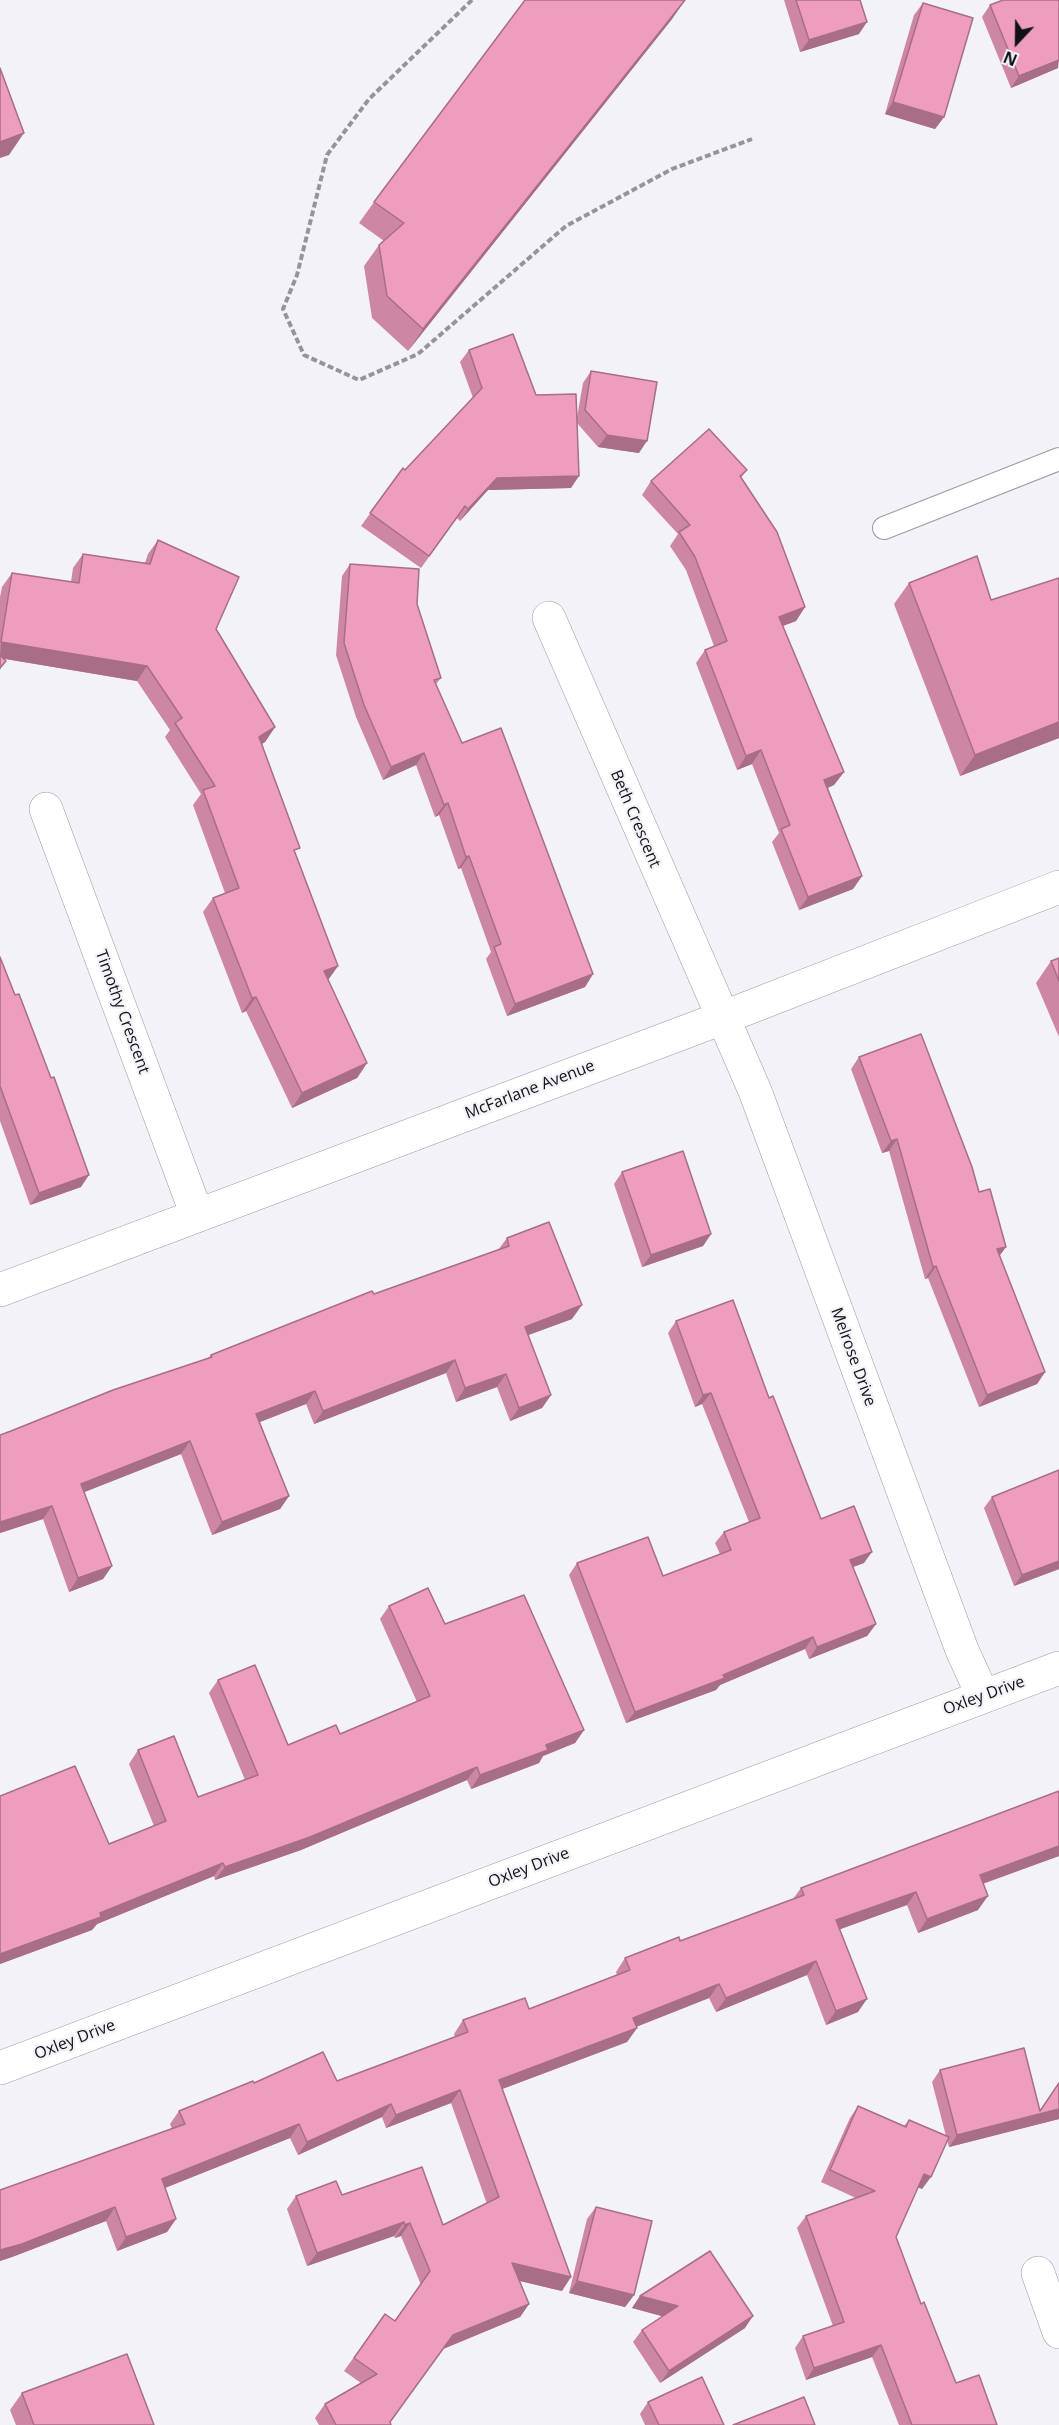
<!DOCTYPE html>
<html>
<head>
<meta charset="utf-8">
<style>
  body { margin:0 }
  #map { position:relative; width:1059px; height:2425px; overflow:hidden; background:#f3f2f8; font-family:"Open Sans",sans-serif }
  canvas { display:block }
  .north { position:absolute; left:987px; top:12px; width:60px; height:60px; -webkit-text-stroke:4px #f3f2f8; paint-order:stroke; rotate:202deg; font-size:16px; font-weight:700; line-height:24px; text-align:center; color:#121214 }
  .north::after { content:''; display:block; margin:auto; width:21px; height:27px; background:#121214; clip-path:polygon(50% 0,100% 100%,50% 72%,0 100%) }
</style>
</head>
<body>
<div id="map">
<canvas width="1059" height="2425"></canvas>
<div class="north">N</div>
</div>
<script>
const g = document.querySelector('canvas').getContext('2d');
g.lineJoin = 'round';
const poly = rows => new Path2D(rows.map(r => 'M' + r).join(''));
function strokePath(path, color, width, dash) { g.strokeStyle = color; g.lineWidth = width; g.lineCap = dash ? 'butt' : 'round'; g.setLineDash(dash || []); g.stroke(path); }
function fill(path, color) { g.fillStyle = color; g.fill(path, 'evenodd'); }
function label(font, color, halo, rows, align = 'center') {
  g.font = font + ' "Open Sans",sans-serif'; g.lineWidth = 4.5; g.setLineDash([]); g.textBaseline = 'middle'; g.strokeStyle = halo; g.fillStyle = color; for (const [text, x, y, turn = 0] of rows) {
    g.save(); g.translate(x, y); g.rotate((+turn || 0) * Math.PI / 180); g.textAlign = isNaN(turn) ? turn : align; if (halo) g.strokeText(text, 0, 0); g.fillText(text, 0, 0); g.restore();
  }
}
const lane = poly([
  [884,528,1059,459]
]);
const street = poly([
  [549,618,755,1091,962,1650,983,1696],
  [46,809,197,1215],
  [0,1290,722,1018,1059,887],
  [0,2068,1059,1668],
  [1038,2273,1059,2332]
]);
strokePath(lane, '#9c9ba1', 24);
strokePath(street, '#9c9ba1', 34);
strokePath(poly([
  [472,0,369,99,327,155,297,275,283,309,304,355,359,380,418,354,566,226,672,169,752,139]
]), '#959599', 4, [6, 3]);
strokePath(lane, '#fff', 22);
strokePath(street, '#fff', 33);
fill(poly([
  [685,0,672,19,408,351,372,318,364,266,379,245,384,241,359,223,374,202],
  [784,0,860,0,859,34,800,52],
  [923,3,944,117,935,129,885,114,914,15],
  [990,5,1058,68,1011,88,982,17],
  [469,350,536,395,577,417,583,383,591,371,639,453,598,447,577,423,571,488,488,490,460,521,457,518,421,568,361,526,403,468,405,470,473,398,460,362],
  [747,470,741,478,805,607,796,621,782,626,844,772,834,785,828,788,862,876,853,889,799,910,772,842,779,833,752,764,737,770,696,663,705,650,714,646,686,570,670,546,678,534,642,495,651,481],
  [158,540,216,629,275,727,265,742,262,744,295,854,338,966,328,980,367,1063,357,1078,292,1108,246,1011,242,1013,203,912,213,898,225,893,193,805,201,794,165,737,170,730,137,681,5,659,0,670,0,597,2,587,12,573,71,582,73,568,83,554,145,563,148,554],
  [350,564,417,604,441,678,436,684,462,743,593,974,585,987,507,1016,486,959,491,952,461,868,458,869,439,815,435,817,416,765,383,780,356,717,336,655,342,576],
  [1059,578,1059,738,960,776,894,604,909,583,991,600],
  [0,957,81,1187,30,1205,0,1121],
  [1059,958,1059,1037,1036,983,1051,961],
  [859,1057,979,1192,1006,1247,999,1256,1045,1372,1037,1384,979,1407,928,1278,925,1279,889,1151,882,1153,851,1069],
  [622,1172,711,1234,703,1246,642,1267,614,1184],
  [507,1238,572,1319,528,1335,551,1395,542,1408,510,1421,497,1387,456,1402,446,1373,314,1424,306,1404,260,1422,289,1496,280,1509,212,1535,181,1454,84,1492,112,1566,103,1579,69,1592,43,1519,0,1533,0,1435,208,1358,211,1355,374,1294,498,1250],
  [676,1321,769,1398,821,1519,864,1563,853,1567,876,1624,867,1636,809,1659,805,1649,720,1685,716,1690,626,1723,569,1575,577,1563,663,1576,720,1554,715,1543,724,1532,749,1522,702,1404,695,1407,668,1333],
  [992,1497,1059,1569,1014,1586,984,1508],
  [389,1606,445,1624,584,1730,575,1743,543,1756,539,1763,471,1789,467,1780,301,1850,215,1880,214,1876,97,1924,92,1930,0,1964,0,1796,109,1844,154,1826,129,1764,138,1750,198,1797,245,1780,209,1693,218,1680,288,1745,340,1734,417,1702,380,1619],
  [1059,1791,1059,1856,983,1884,978,1910,918,1933,907,1905,840,1929,858,2012,826,2025,807,1975,716,2012,709,1998,636,2027,637,2028,627,2042,502,2089,562,2291,520,2281,529,2304,520,2317,443,2349,390,2422,391,2425,319,2425,315,2418,325,2404,361,2383,344,2371,385,2314,395,2321,421,2285,401,2236,395,2238,394,2236,307,2266,287,2209,296,2196,342,2195,443,2225,487,2204,451,2103,386,2128,382,2117,298,2155,290,2138,165,2188,176,2219,167,2232,117,2251,106,2221,12,2257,0,2261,0,2190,172,2129,170,2124,179,2111,254,2083,337,2081,455,2037,454,2034,463,2020,529,2009,617,1975,616,1972,625,1958,680,1941,793,1899,801,1888],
  [940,2070,1059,2119,949,2147,947,2140,922,2189,918,2187,896,2237,921,2304,956,2383,997,2425,899,2425,872,2357,806,2380,795,2348,803,2336,833,2326,797,2228,806,2216,856,2198,821,2182,850,2118,858,2106,904,2126,909,2120,946,2136,932,2082],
  [596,2207,634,2295,625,2307,569,2293,587,2219],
  [640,2296,745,2328,660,2383,633,2342,642,2330,662,2316,632,2308],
  [22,2393,154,2425,16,2425,10,2410],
  [648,2402,724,2425,645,2425,640,2414]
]), '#ce87a3');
fill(poly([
  [685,0,672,19,408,351,423,329],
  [867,22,859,34,800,52,809,40],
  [1059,60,1058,68,1011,88,1019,76],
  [893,102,944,117,935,129,885,114],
  [24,133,9,155,0,158,0,142],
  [607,435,647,441,639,453,598,447],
  [579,476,571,488,488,490,460,521,468,509,497,478],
  [805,607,796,621,770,631,779,617],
  [1,642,147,666,137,681,0,658],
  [1059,722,1059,738,960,776,975,755],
  [275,727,265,742,249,752,259,737],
  [761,750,752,764,737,770,746,756],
  [424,753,416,765,383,780,391,767],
  [844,772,834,785,815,793,824,780],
  [448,803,439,815,435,817,444,805],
  [469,856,461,868,458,869,466,857],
  [862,876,853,889,799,910,808,897],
  [338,966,328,980,324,971],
  [593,974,585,987,507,1016,515,1004],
  [256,997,246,1011,242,1013,252,998],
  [367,1063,357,1078,292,1108,302,1093],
  [897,1139,889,1151,882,1153,891,1141],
  [89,1175,81,1187,30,1205,39,1193],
  [711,1234,703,1246,642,1267,651,1255],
  [1006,1247,997,1259,997,1249],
  [936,1266,928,1278,925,1279,933,1267],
  [582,1305,572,1319,515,1340,525,1327],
  [455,1360,446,1373,314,1424,323,1411],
  [1045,1372,1037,1384,979,1407,987,1395],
  [506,1374,497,1387,456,1402,465,1388],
  [315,1391,306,1404,247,1427,256,1414],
  [711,1393,702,1404,695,1407,703,1395],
  [551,1395,542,1408,510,1421,519,1408],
  [190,1441,181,1454,72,1497,81,1484],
  [289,1496,280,1509,212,1535,222,1522],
  [52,1506,43,1519,0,1533,0,1522],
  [872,1552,864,1563,842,1571,850,1560],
  [1059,1561,1059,1569,1014,1586,1022,1575],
  [112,1566,103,1579,69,1592,78,1578],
  [876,1624,867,1636,809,1659,817,1647],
  [813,1637,805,1649,720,1685,716,1690,626,1723,635,1712],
  [584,1730,575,1743,543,1756,539,1763,471,1789,480,1775,546,1745],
  [477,1767,467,1780,301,1850,215,1880,225,1867],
  [1059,1846,1059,1856,970,1888,980,1875],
  [223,1863,214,1876,97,1924,92,1930,0,1964,0,1954],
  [916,1892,907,1905,827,1934,836,1920],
  [988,1896,978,1910,918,1933,927,1919],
  [816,1961,807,1975,716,2012,726,1998],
  [719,1984,709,1998,623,2032,633,2018],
  [867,1999,858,2012,826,2025,836,2011],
  [637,2028,627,2042,489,2094,499,2080],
  [460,2090,451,2103,386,2128,396,2115],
  [391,2104,382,2117,298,2155,307,2142],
  [1059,2109,1059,2119,949,2147,957,2135],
  [299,2124,290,2138,152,2193,162,2179],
  [924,2174,931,2177,922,2189,915,2186],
  [115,2207,106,2221,12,2257,0,2261,0,2250],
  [176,2219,167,2232,117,2251,126,2237],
  [404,2222,394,2236,307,2266,317,2253],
  [410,2223,401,2236,395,2238,405,2225],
  [512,2263,571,2277,562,2291,503,2277],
  [577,2281,634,2295,625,2307,569,2293],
  [640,2296,678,2306,669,2318,632,2308],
  [529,2304,520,2317,443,2349,453,2335],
  [753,2316,745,2328,660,2383,669,2371],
  [881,2345,872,2357,806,2380,814,2368]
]), '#a76e85');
const building = poly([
  [525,0,685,0,423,329,387,296,379,245,404,223,374,202,525,0],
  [796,0,860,0,867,22,809,40,796,0],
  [1003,0,1059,0,1059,60,1019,76,990,5,1003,0],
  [923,3,973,18,944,117,893,102,923,3],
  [0,68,24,133,0,142,0,68],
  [513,334,536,395,576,394,579,476,497,478,468,509,465,506,429,556,370,513,403,468,405,470,482,388,469,350,513,334],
  [591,371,657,382,647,441,607,435,585,410,591,371],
  [709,429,747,470,740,476,777,532,805,607,779,617,844,772,824,780,862,876,808,897,781,829,790,825,761,750,746,756,705,650,727,641,695,557,679,532,690,525,651,481,709,429],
  [158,540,239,577,216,629,275,727,259,737,300,848,294,850,338,966,324,971,367,1063,302,1093,256,997,252,998,213,898,239,888,203,790,215,786,175,723,182,718,147,666,1,642,12,573,79,583,83,554,150,564,158,540],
  [977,556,991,600,1059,578,1059,722,975,755,909,583,977,556],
  [350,564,419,569,417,604,441,678,434,680,462,743,501,728,593,974,515,1004,494,947,501,944,469,856,466,857,448,803,444,805,424,753,391,767,364,705,344,643,350,564],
  [0,655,6,661,0,668,0,655],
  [0,957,15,995,19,994,51,1078,54,1077,89,1175,39,1193,0,1086,0,957],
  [1059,958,1059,981,1051,961,1059,958],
  [921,1034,972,1167,979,1192,990,1189,1006,1247,997,1249,1045,1372,987,1395,936,1266,933,1267,897,1139,891,1141,859,1057,921,1034],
  [683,1151,711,1234,651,1255,622,1172,683,1151],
  [549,1222,582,1305,525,1327,551,1395,519,1408,506,1374,465,1388,455,1360,323,1411,315,1391,256,1414,289,1496,222,1522,190,1441,81,1484,112,1566,78,1578,52,1506,0,1522,0,1435,11,1431,113,1390,212,1357,211,1355,372,1291,374,1294,509,1246,507,1238,549,1222],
  [733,1300,769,1398,773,1396,821,1519,854,1506,872,1552,850,1560,876,1624,817,1647,813,1637,723,1675,725,1678,635,1712,577,1563,648,1537,663,1576,731,1550,724,1532,760,1518,711,1393,703,1395,676,1321,733,1300],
  [1059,1470,1059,1561,1022,1575,992,1497,1059,1470],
  [428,1588,445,1624,524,1595,584,1730,546,1745,548,1750,480,1775,477,1767,310,1837,225,1867,223,1863,100,1913,101,1917,0,1954,0,1796,75,1766,109,1844,166,1821,138,1750,174,1736,198,1797,258,1775,218,1680,255,1665,288,1745,336,1725,340,1734,430,1696,389,1606,428,1588],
  [1059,1791,1059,1846,980,1875,988,1896,927,1919,916,1892,836,1920,867,1999,836,2011,816,1961,726,1998,719,1984,633,2018,637,2028,499,2080,571,2277,512,2263,529,2304,453,2335,390,2422,391,2425,336,2425,325,2404,377,2374,354,2358,385,2314,395,2321,430,2271,410,2223,405,2225,404,2222,317,2253,296,2196,336,2181,342,2195,422,2167,443,2225,499,2197,460,2090,396,2115,391,2104,307,2142,299,2124,162,2179,176,2219,126,2237,115,2207,22,2244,0,2250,0,2190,185,2124,179,2111,253,2081,254,2083,323,2052,337,2081,468,2032,463,2020,525,1998,529,2009,630,1970,625,1958,679,1937,680,1941,804,1895,801,1888,1059,1791],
  [1024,2048,1040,2111,1059,2083,1059,2109,957,2135,940,2070,1024,2048],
  [858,2106,906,2127,909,2120,949,2137,931,2177,924,2174,896,2237,921,2304,924,2302,956,2383,979,2375,997,2425,912,2425,881,2345,814,2368,803,2336,844,2322,806,2216,875,2191,830,2170,858,2106],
  [596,2207,652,2221,634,2295,577,2281,596,2207],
  [710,2251,753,2316,669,2371,642,2330,678,2306,640,2296,710,2251],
  [127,2354,154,2425,34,2425,22,2393,127,2354],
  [702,2377,724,2425,659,2425,648,2402,702,2377],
  [804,2397,815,2425,733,2425,804,2397]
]);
fill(building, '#ef9dbe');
strokePath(building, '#a76e85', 1.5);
label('16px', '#121214', '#f3f2f8', [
  ["Beth Crescent",635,819,67],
  ["Timothy Crescent",122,1012,70],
  ["McFarlane Avenue",530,1090,-21],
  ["Melrose Drive",853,1357,70],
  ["Oxley Drive",984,1696,-20],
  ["Oxley Drive",529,1868,-21],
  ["Oxley Drive",75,2040,-21]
]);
</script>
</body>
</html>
